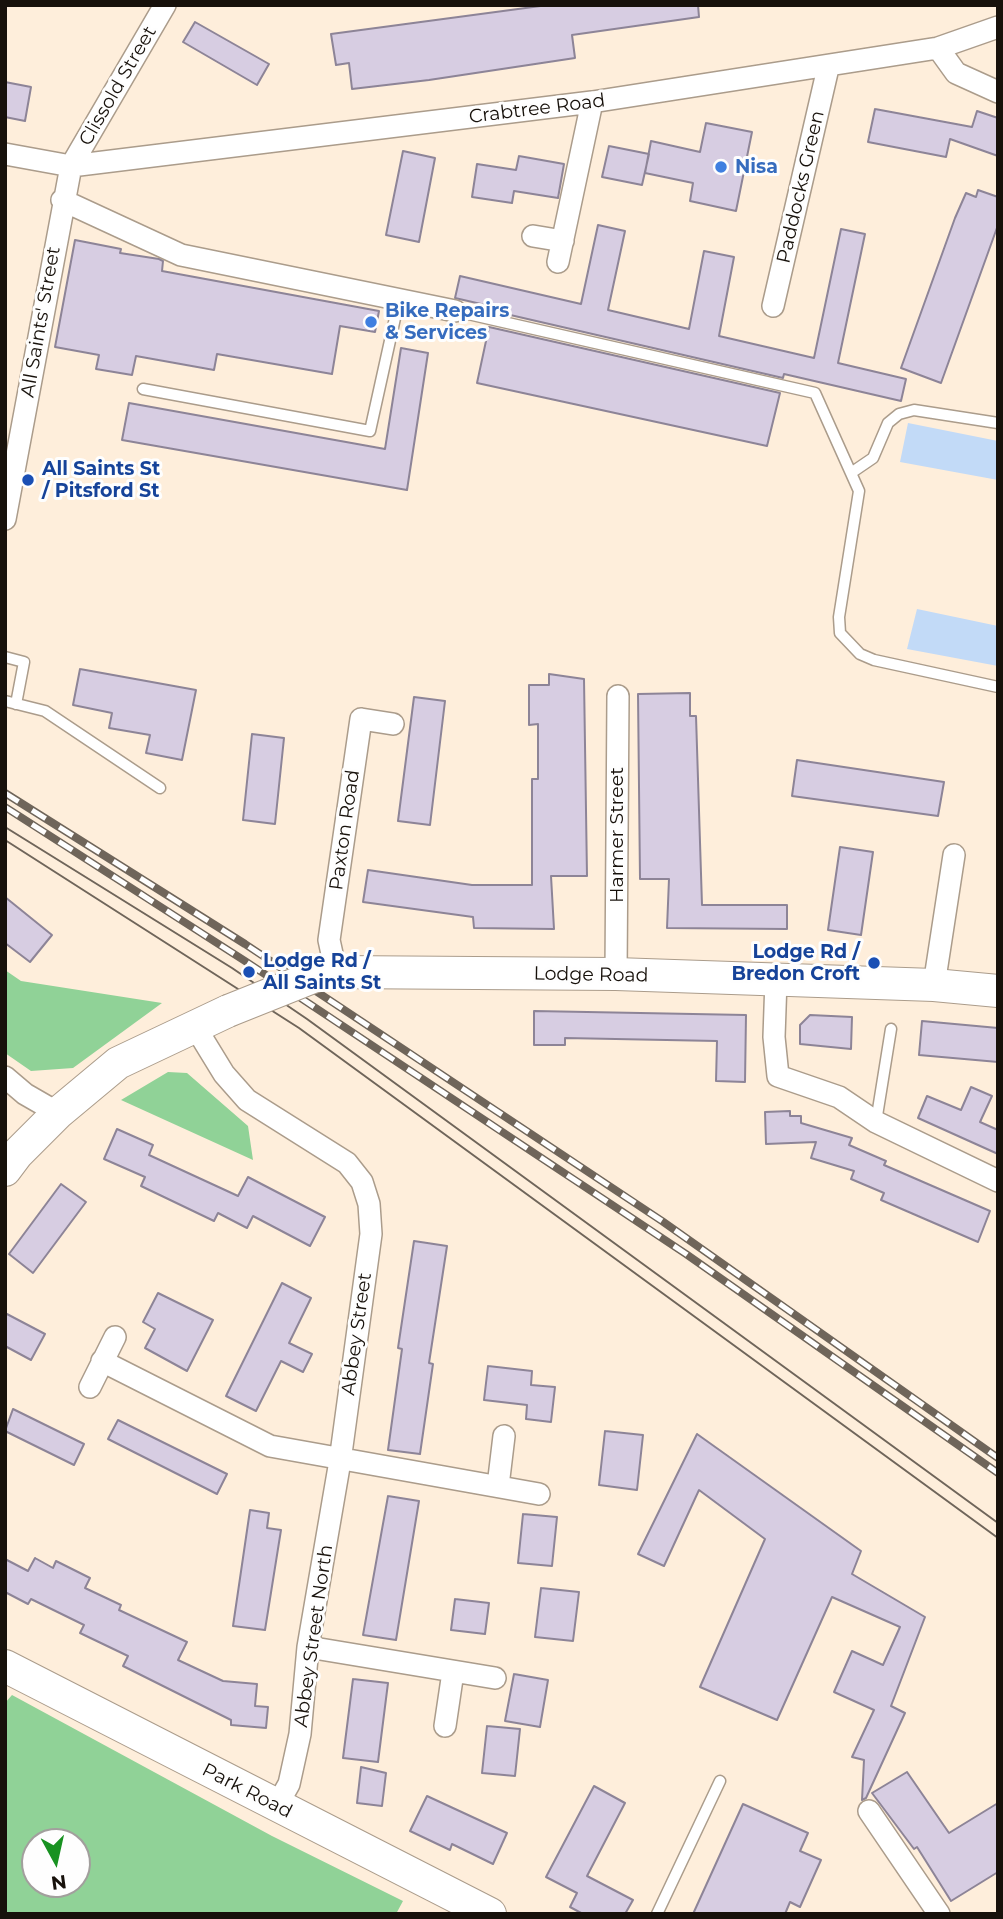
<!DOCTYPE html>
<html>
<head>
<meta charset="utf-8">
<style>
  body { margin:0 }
  #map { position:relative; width:1003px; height:1919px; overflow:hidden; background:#feeedb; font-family:Montserrat,sans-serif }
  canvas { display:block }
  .frame { position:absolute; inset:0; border:7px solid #17110b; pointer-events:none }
  .north { position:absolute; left:21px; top:1828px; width:70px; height:70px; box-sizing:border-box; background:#fefefe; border:2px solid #a29f9d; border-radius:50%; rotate:172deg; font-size:19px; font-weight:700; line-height:28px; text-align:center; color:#17110b }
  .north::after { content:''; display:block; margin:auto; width:24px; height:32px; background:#189221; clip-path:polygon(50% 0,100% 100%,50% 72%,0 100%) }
</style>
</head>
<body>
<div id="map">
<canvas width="1003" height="1919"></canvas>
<div class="frame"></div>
<div class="north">N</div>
</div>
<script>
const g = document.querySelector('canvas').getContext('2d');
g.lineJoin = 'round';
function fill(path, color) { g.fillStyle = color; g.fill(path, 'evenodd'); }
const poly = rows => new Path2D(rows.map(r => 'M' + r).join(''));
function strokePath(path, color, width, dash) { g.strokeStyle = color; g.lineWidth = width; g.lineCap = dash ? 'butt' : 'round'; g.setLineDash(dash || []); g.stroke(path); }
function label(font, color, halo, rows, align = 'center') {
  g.font = font + ' Montserrat,sans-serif'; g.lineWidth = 6; g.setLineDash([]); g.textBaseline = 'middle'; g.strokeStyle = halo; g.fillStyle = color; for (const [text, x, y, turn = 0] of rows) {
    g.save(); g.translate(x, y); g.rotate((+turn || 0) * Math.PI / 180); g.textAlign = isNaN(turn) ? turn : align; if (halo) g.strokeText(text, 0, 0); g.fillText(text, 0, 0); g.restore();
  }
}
fill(poly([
  [5,970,21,981,162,1003,73,1068,31,1071,5,1053],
  [168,1072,187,1073,248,1126,253,1160,121,1100],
  [12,1695,272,1836,403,1901,396,1914,5,1914,5,1703],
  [35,1842,77,1842,77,1884,35,1884]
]), '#90d297');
fill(poly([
  [908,423,998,441,998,480,900,462],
  [917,609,998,626,998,666,907,649]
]), '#c2daf7');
const building = poly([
  [548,5,698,5,699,17,572,35,575,58,429,80,352,89,349,63,336,65,331,34,548,5],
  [195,22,269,64,257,85,183,42,195,22],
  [5,82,31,87,25,121,5,117,5,82],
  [875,109,972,127,977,111,998,118,998,156,950,139,946,157,868,142,875,109],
  [706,123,752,132,736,211,690,201,693,183,645,173,651,141,700,152,706,123],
  [609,146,649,154,642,185,602,177,609,146],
  [403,151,435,158,419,242,386,235,403,151],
  [519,156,564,164,558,198,514,191,512,203,472,197,477,164,516,170,519,156],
  [978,190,998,197,998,225,941,383,901,368,955,218,966,193,976,197,978,190],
  [598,225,625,231,608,310,689,329,704,251,734,257,719,336,814,358,841,229,865,234,838,363,906,379,901,401,784,374,783,378,493,311,494,307,455,298,460,276,581,304,598,225],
  [75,240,121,249,120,253,159,259,163,261,162,271,379,311,375,332,340,326,332,374,217,354,214,370,136,356,132,375,96,369,99,355,55,347,75,240],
  [489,327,780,393,767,446,477,383,489,327],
  [401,348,428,353,407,490,122,440,129,403,385,449,401,348],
  [80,669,196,690,182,760,146,753,150,735,109,728,112,713,73,705,80,669],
  [549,674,584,679,587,876,551,876,554,929,474,928,473,917,363,902,368,870,472,885,532,885,532,779,538,779,538,724,529,725,529,685,549,685,549,674],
  [690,693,690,716,696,716,702,905,787,905,787,929,667,928,669,879,640,879,638,694,690,693],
  [414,697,445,701,430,825,398,821,414,697],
  [252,734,284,738,275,824,243,820,252,734],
  [797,760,944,782,938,816,792,796,797,760],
  [840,847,873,852,861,935,828,930,840,847],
  [5,897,52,935,30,962,5,943,5,897],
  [534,1011,746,1015,745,1082,716,1081,717,1041,565,1038,565,1045,534,1045,534,1011],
  [810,1015,852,1017,851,1049,800,1044,800,1025,810,1015],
  [922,1021,998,1028,998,1062,919,1055,922,1021],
  [971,1087,992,1096,980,1122,998,1130,998,1154,918,1118,927,1096,961,1110,971,1087],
  [790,1111,790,1116,801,1116,801,1123,852,1138,849,1145,886,1161,884,1165,990,1211,978,1242,881,1200,884,1193,851,1179,854,1171,811,1158,816,1142,766,1144,765,1112,790,1111],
  [117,1129,153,1145,149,1155,238,1196,248,1177,325,1217,310,1246,253,1216,247,1228,218,1213,214,1221,141,1186,145,1177,104,1159,117,1129],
  [61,1184,86,1202,33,1273,9,1254,61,1184],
  [414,1241,447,1246,429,1363,433,1364,420,1454,388,1450,402,1349,398,1348,414,1241],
  [282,1283,311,1298,289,1343,312,1354,303,1372,281,1361,256,1411,226,1396,282,1283],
  [158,1293,213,1320,187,1371,145,1348,155,1329,143,1322,158,1293],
  [5,1313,45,1334,31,1360,5,1346,5,1313],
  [488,1366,532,1371,531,1385,555,1387,551,1422,526,1419,527,1405,484,1400,488,1366],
  [13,1409,84,1444,74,1465,5,1431,13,1409],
  [118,1420,227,1474,217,1494,108,1439,118,1420],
  [605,1431,643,1435,637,1490,599,1485,605,1431],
  [697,1434,861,1551,852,1574,925,1617,891,1706,905,1713,866,1798,862,1800,864,1760,852,1757,874,1710,834,1692,852,1651,883,1665,900,1627,832,1597,777,1720,700,1687,765,1539,699,1490,664,1566,638,1554,697,1434],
  [388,1496,419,1501,396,1640,363,1635,388,1496],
  [250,1510,269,1513,267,1528,281,1530,265,1630,233,1626,250,1510],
  [523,1514,557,1517,552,1566,518,1563,523,1514],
  [35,1558,53,1568,56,1561,90,1578,85,1588,121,1605,119,1610,187,1642,178,1660,223,1681,257,1684,255,1706,268,1707,266,1728,231,1725,231,1720,123,1666,128,1656,80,1633,84,1625,31,1599,28,1604,5,1592,5,1559,28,1571,35,1558],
  [541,1588,579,1592,573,1641,535,1637,541,1588],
  [455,1599,489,1603,485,1634,451,1630,455,1599],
  [514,1674,548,1680,540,1727,505,1721,514,1674],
  [353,1679,388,1683,378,1762,343,1758,353,1679],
  [487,1726,520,1729,515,1776,482,1773,487,1726],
  [361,1767,386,1773,382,1806,357,1803,361,1767],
  [907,1772,949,1833,998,1803,998,1872,951,1901,917,1847,914,1849,872,1793,907,1772],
  [594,1786,625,1803,587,1876,633,1900,625,1914,583,1914,570,1907,577,1893,546,1877,594,1786],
  [427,1796,507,1833,493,1864,452,1844,450,1850,410,1831,427,1796],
  [743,1804,808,1833,800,1851,821,1860,800,1907,790,1902,785,1914,693,1914,743,1804]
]);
fill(building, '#d7cde2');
strokePath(building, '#8d8497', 2);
const lane = poly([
  [455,311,815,393,859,491,839,617,840,633,860,654,874,660,998,687],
  [143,389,370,431,399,300],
  [851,473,873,458,888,423,899,414,914,410,998,423],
  [5,657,24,662,16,704],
  [5,701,45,711,160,788],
  [876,1122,891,1029],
  [657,1914,720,1781]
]);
const street = poly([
  [938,48,956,73,998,92],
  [5,154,71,166,592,102,938,48,998,27],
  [62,200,181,255,455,311],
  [533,236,563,241],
  [558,262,592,102],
  [773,306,828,68],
  [5,519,71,166,165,5],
  [336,972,329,940,361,719,393,724],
  [616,974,618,696],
  [776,980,774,1037,778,1076,839,1097,876,1122,998,1181],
  [934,985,954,855],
  [194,1025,224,1074,247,1100,347,1163,362,1182,369,1204,371,1234,340,1461,308,1647,300,1734,289,1784,276,1807],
  [5,1077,25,1094,58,1113],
  [102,1361,270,1446,539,1494],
  [90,1387,115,1337],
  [498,1486,504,1436],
  [308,1647,495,1678],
  [445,1726,453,1672],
  [869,1811,939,1914]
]);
const secondary = poly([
  [318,975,336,972,616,974,934,985,998,991],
  [5,1170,17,1154,58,1113,118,1063,228,1011],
  [5,1666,490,1914]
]);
strokePath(lane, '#ab9c8b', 13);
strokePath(street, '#ab9c8b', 24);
strokePath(secondary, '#ab9c8b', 34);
strokePath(lane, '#fff', 10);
strokePath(street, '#fff', 21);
strokePath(secondary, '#fff', 32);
strokePath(poly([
  [5,827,232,968,307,1019,998,1523],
  [5,840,299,1028,998,1538]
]), '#6f655a', 2);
const rail = poly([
  [5,793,245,944,662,1221,998,1458],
  [5,807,245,961,686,1254,998,1473]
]);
strokePath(rail, '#6f655a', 8);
strokePath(rail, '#fefefe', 5, [16]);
const secondaryBridge = poly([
  [228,1011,318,975]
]);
strokePath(secondaryBridge, '#ab9c8b', 34, []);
strokePath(secondaryBridge, '#fff', 32);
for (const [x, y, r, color] of [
  [721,167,7,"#3f7fe0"],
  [371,322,7,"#3f7fe0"],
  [28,480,7,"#1a4fb4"],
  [874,963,7,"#1a4fb4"],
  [249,972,7,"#1a4fb4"]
]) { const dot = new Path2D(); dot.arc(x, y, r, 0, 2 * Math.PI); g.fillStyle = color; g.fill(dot); strokePath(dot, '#fefefe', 2.5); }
label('19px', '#17110b', '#fefefe', [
  ["Clissold Street",118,86,-60],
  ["Crabtree Road",537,109,-7],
  ["Paddocks Green",801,187,-77],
  ["All Saints' Street",41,322,-80],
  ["Paxton Road",345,830,-82],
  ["Harmer Street",617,835,-90],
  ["Lodge Road",591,975,1],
  ["Abbey Street",357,1334,-82],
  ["Abbey Street North",314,1636,-82],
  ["Park Road",247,1791,27]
]);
label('bold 19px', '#366cbe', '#fefefe', [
  ["Nisa",735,167],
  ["Bike Repairs",385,311],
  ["& Services",385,333]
], 'left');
label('bold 19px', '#164399', '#fefefe', [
  ["All Saints St",42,469],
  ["/ Pitsford St",42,491],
  ["Lodge Rd /",860,952,"right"],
  ["Bredon Croft",860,974,"right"],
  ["Lodge Rd /",263,961],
  ["All Saints St",263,983]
], 'left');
</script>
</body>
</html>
